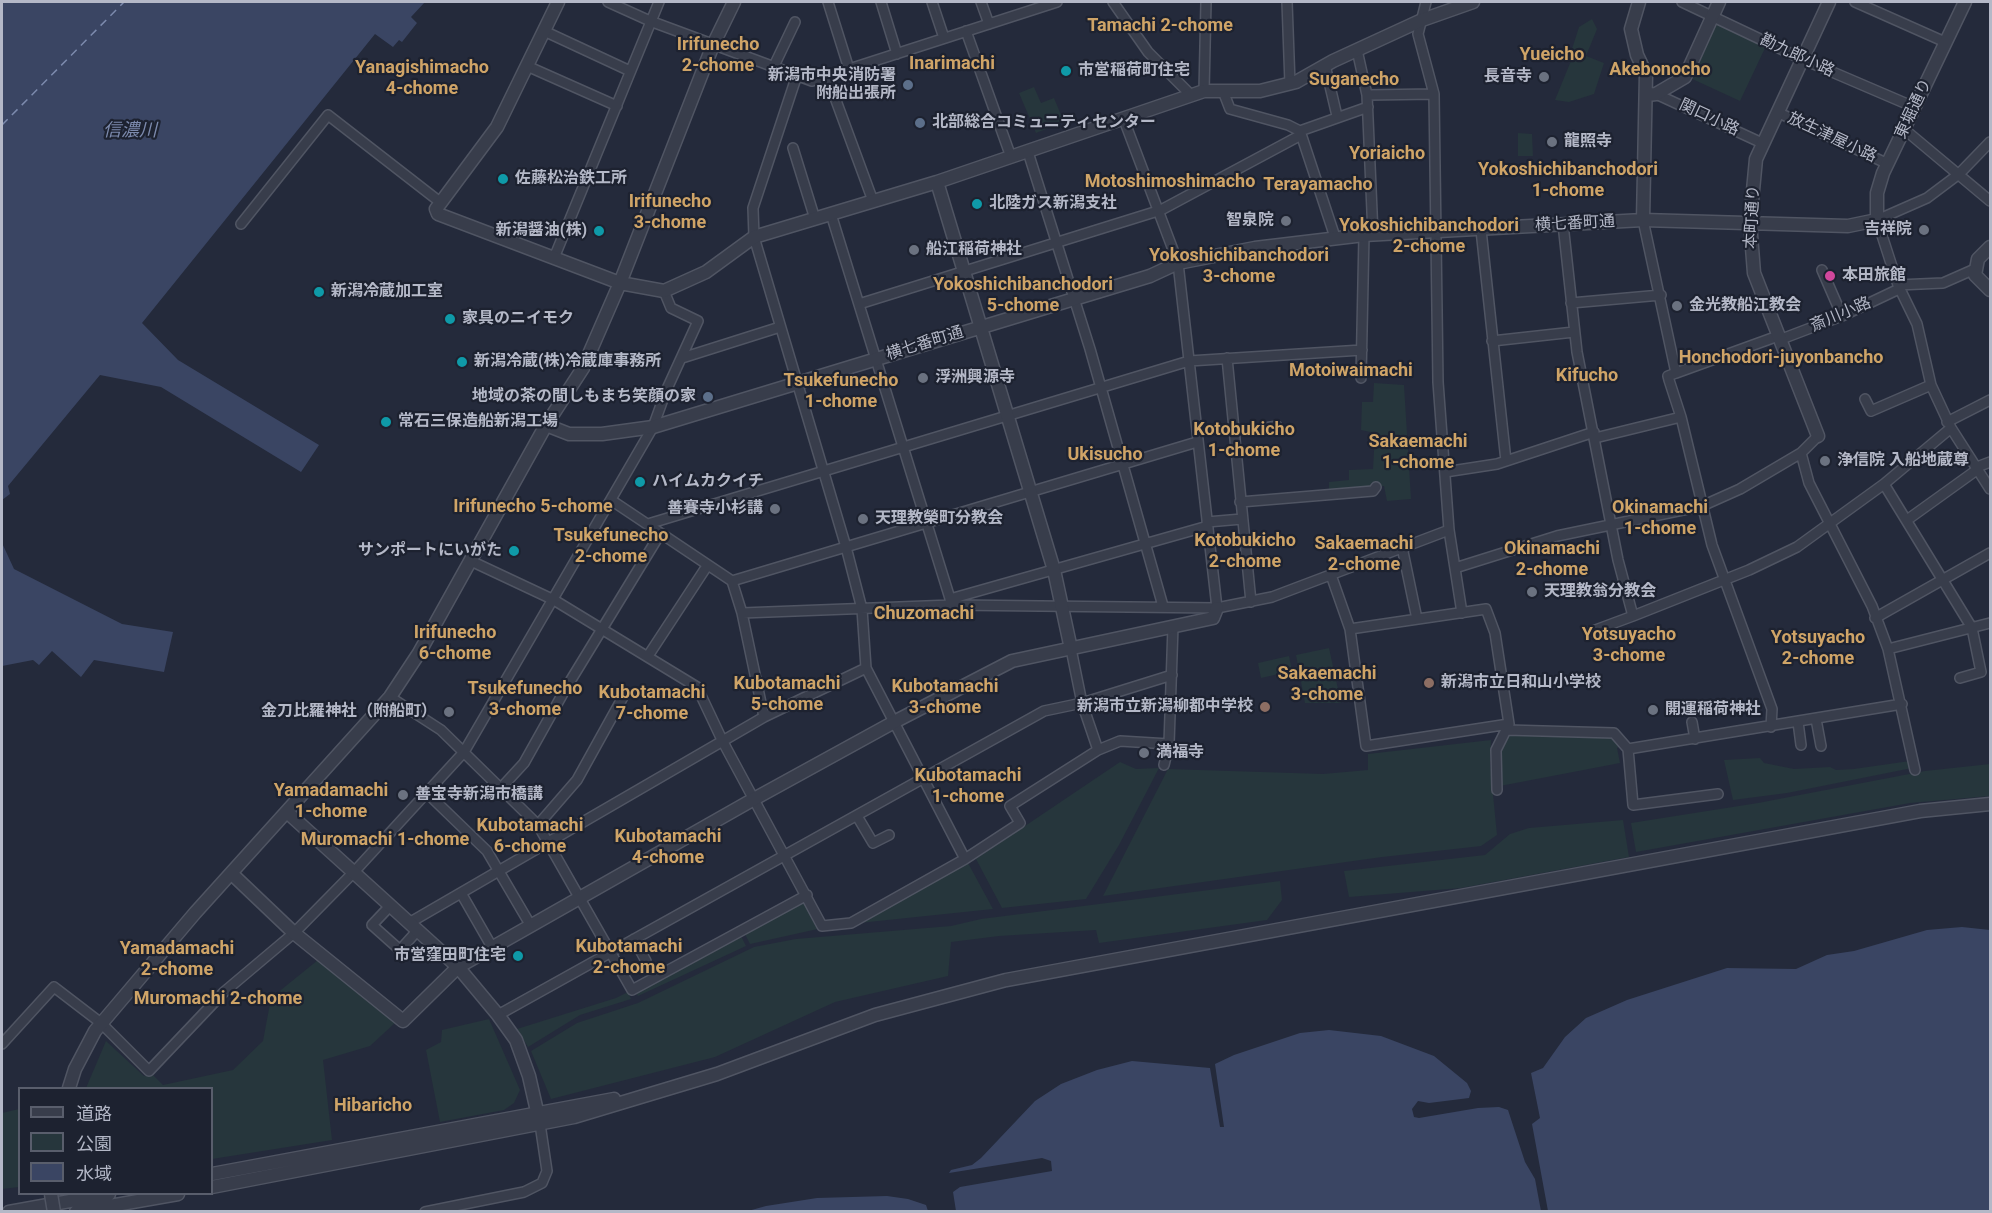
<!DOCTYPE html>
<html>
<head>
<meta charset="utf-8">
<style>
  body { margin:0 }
  #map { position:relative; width:1992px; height:1213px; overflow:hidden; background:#242a3b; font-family:Roboto,"Noto Sans JP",sans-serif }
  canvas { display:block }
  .frame { position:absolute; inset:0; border:3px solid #b4b8c7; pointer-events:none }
  .legend { position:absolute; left:18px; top:1087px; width:195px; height:108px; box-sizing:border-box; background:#1d2230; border:2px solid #595e6c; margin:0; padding:8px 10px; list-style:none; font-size:18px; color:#b4b8c7 }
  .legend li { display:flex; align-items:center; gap:12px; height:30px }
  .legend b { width:30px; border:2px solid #595e6c }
</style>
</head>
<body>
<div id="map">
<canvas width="1992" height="1213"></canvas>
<div class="frame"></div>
<ul class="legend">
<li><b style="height:8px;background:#383d4b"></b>道路</li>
<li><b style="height:16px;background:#26363c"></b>公園</li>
<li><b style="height:16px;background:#3a4563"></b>水域</li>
</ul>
</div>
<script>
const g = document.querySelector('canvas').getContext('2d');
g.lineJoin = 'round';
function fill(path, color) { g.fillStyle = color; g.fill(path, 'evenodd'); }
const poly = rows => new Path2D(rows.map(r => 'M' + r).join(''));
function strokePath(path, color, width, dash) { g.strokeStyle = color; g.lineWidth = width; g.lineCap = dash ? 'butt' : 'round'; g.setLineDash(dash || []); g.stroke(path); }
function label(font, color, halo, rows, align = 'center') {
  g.font = font + ' Roboto,"Noto Sans JP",sans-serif'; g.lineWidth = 4.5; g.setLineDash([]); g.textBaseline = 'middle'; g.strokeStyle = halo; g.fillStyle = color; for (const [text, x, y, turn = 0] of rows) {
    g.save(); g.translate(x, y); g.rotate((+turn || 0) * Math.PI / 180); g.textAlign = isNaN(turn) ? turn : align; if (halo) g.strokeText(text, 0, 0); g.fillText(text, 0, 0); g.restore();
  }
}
fill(poly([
  [1592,19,1597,29,1586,56,1604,63,1594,94,1569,102,1555,100,1575,51,1572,49,1579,27],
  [1714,22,1766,46,1740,101,1688,77],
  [1034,87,1041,103,1054,98,1064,122,1036,133,1019,93],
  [1518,133,1532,134,1533,156,1518,156],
  [1374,383,1404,385,1411,499,1387,501,1384,486,1329,491,1329,482,1349,480,1349,470,1373,469,1375,433,1361,430,1362,402,1373,402],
  [1329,648,1341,703,1305,703,1296,655],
  [1289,656,1292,671,1261,678,1258,663],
  [1510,735,1611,737,1621,746,1617,748,1620,763,1500,786,1499,752],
  [1491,740,1490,764,1497,835,1481,846,1382,857,1103,896,1168,769,1323,774,1368,770,1368,754],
  [1760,758,1764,763,1794,769,1830,767,1836,770,1854,769,1910,761,1912,768,1787,793,1733,800,1724,760],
  [1120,762,1136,769,1159,768,1119,845,1086,899,1002,908,976,859],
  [1990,764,1990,796,1910,803,1636,852,1631,823,1758,803,1925,771],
  [1623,820,1629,857,1461,888,1349,897,1344,871,1485,855,1510,834,1529,828],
  [968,863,993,909,859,923],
  [1280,881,1282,900,1267,920,1099,943,1096,930,999,936,951,942,948,976,835,1002,715,1057,551,1099,531,1051,577,1023,638,1003,754,947,796,939,951,926,981,919],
  [805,901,822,928,750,944,744,932],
  [740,934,746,946,638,996,634,991],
  [318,960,396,1022,370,1046,323,1060,332,1140,212,1159,212,1088,86,1088,106,1041,144,1076,151,1073,163,1085,233,1070,263,1041,271,998],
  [628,992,631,999,580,1015,528,1047,517,1029,616,998],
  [489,1019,520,1090,514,1103,504,1110,440,1122,426,1050,441,1042,442,1030],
  [19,1109,19,1187,2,1189,2,1113]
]), '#26363c');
fill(poly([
  [2,2,425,2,411,17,417,23,402,42,399,40,393,47,375,34,142,323,178,360,319,445,301,472,161,387,100,375,8,486,10,494,2,500],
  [2,543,14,569,122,624,173,632,164,672,94,660,81,677,52,651,39,665,33,660,2,666],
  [1962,927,1990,930,1990,1211,1548,1211,1532,1124,1540,1118,1531,1073,1543,1068,1565,1037,1586,1018,1627,1000,1727,968,1796,969,1827,955,1854,951,1927,930],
  [1329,1030,1381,1036,1434,1056,1467,1083,1471,1091,1469,1098,1429,1103,1418,1101,1412,1109,1414,1117,1419,1118,1478,1108,1499,1107,1508,1110,1525,1162,1535,1179,1541,1211,956,1211,953,1192,960,1187,1052,1171,1051,1161,1042,1158,949,1173,951,1170,972,1165,981,1158,1035,1101,1061,1084,1097,1070,1132,1061,1210,1068,1220,1127,1224,1127,1215,1064,1234,1055,1300,1033],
  [887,1196,908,1199,926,1205,928,1211,748,1211,766,1206,817,1198]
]), '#3a4563');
strokePath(poly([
  [2,125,124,2]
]), '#7c8aad', 1.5, [8, 6]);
const minor = poly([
  [608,2,650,21,812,81,1057,2],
  [828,2,849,69],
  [881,2,897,54],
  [932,2,944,38],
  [981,2,989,24],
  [1113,2,1148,52,1192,96],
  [1287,2,1290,84],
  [1426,2,1418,34,1434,94,1438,382,1449,530,1462,613],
  [1682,2,1802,59,1914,107],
  [1855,2,1945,42],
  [544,31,630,71],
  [966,31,1011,157],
  [1357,50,1367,95,1373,235],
  [1325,65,1337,116],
  [527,66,617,106],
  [774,66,795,22],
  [797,75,753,208,754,237,846,547,862,609,866,668,965,859],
  [827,76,873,201],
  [1204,91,1206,2],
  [1223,91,1230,109,1288,125,1300,131,1368,107],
  [1656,94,1762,143],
  [1367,95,1434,94],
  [1777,112,1888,164],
  [1124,120,1178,263,1217,608],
  [1904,129,1990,201],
  [1300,131,1335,237],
  [1990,142,1959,174,1927,198,1877,220,1898,285,1917,324,1931,385,1951,428,1990,489],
  [793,148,815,219],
  [1028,152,1090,349,1163,606],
  [831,214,952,605],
  [1643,220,1676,373,1668,376,1669,380,1681,417,1712,545,1772,709,1771,727],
  [241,224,328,115,440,202],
  [1563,224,1577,352,1618,560,1633,616,1749,570,1797,547,1884,484,1951,428],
  [1481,230,1506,461],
  [554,258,659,2],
  [1822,270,1842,316],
  [1898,285,1943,283,1977,268],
  [1571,303,1661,295],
  [859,304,1161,210,1301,135],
  [1779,340,1842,316,1901,288],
  [1492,341,1574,332],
  [682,358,780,327],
  [1227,358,1251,602],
  [1676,373,1778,336],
  [1361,378,1364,235],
  [1865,399,1871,411,1931,385],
  [1947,422,1990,400],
  [1265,428,1277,426],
  [1818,436,1801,453,1809,483,1872,606,1888,649,1915,770],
  [1595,438,1681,417],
  [1977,467,1990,462],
  [1445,472,1497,464,1594,432],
  [1884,484,1972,628,1981,672,1960,678],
  [611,500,732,581,742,613,764,717],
  [1240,502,1373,491,1376,487],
  [1907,520,1978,469],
  [1207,522,1242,519],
  [648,524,1189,361,1362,350],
  [1402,547,1417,619],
  [471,561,554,600,697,687,723,742,822,926,851,923,965,859,1020,823,1010,806,1098,750,1120,741,1169,744],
  [1455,568,1557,536,1702,506,1740,489,1801,453],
  [1331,575,1350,629,1366,746,1509,724],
  [732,581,1197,442],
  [950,599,1208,526],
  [742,613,952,605,1217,608,1272,597,1449,530],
  [1875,618,1990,553],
  [1350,629,1486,609,1495,633,1509,724,1496,750,1497,790],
  [1590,632,1633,616],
  [1071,649,1082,703,1098,750],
  [1888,649,1990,623],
  [648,656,707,566],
  [390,697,441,730,538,825,632,990,807,895],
  [1816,719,1821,746],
  [1692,722,1695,739],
  [1798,722,1801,745],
  [1507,730,1614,733,1628,749,1633,805,1718,794],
  [1628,749,1902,704],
  [1164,765,1169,744,1173,626],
  [501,788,524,763,566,688,660,534],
  [427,793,487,851,531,926],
  [857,816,873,843,889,835],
  [538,825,577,780,623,697],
  [461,893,492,947],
  [390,906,372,925,400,950,418,930],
  [409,923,764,717,866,668],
  [634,939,646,961],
  [498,1015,1044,711,1082,703,1172,675],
  [2,1044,54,987,101,1023,149,1071,224,992,294,933,354,872,464,752,653,427,666,391,698,321,671,308,664,291],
  [425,1212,524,1192,542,1183,547,1171,540,1124]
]);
const tertiary = poly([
  [558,2,497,127,436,209,438,214,620,283,664,291,706,272,754,237,937,182,1204,91,1260,91,1296,82,1333,61,1422,20,1473,2],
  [1639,2,1631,29,1637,55,1646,74,1643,220],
  [1647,95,1656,94,1685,77,1719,2],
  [937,182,1054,570,1071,649],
  [1990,247,1978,259,1975,275,1990,290],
  [546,425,569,434,602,434,653,427,1074,299,1150,276,1178,263,1255,248,1364,235,1643,220,1848,226,1877,220,1877,193,1883,173,1965,2],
  [1818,436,1754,273,1750,222,1756,159,1829,2],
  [287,812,458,967,498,1015,516,1040,529,1076,539,1120],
  [232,874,294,933,403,1021,458,967,754,799,896,721,1012,661,1213,618,1217,608],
  [69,1088,75,1069,95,1031,195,913,390,697,419,653,546,425,583,368,620,283,713,45,734,2],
  [212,1174,614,1099],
  [212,1187,574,1117,717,1074,875,1015,1006,980,1920,811,1990,804],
  [9,1212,109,1194],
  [76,1212,178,1194]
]);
strokePath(minor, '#505563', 12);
strokePath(tertiary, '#505563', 15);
strokePath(minor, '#383d4b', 9);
strokePath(tertiary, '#383d4b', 12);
const tertiaryBridge = poly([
  [51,1194,54,1212]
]);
strokePath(tertiaryBridge, '#505563', 15, []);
strokePath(tertiaryBridge, '#383d4b', 12);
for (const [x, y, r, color] of [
  [1066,71,6,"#0f9aa8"],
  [1544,77,6,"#6b7280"],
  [908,85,6,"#5c6f8a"],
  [920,123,6,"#5c6f8a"],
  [1552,142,6,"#6b7280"],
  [503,179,6,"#0f9aa8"],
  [977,204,6,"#0f9aa8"],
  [1286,221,6,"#6b7280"],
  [1924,230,6,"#6b7280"],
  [599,231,6,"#0f9aa8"],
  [914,250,6,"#6b7280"],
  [1830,276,6,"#d1479c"],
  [319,292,6,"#0f9aa8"],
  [1677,306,6,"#6b7280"],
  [450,319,6,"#0f9aa8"],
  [462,362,6,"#0f9aa8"],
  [923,378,6,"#6b7280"],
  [708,397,6,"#5c6f8a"],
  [386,422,6,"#0f9aa8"],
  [1825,461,6,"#6b7280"],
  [640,482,6,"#0f9aa8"],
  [775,509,6,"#6b7280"],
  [863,519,6,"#6b7280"],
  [514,551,6,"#0f9aa8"],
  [1532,592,6,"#6b7280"],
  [1429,683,6,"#8d6e63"],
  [1265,707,6,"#8d6e63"],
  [1653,710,6,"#6b7280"],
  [449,712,6,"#6b7280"],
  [1144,753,6,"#6b7280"],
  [403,795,6,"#6b7280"],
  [518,956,6,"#0f9aa8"]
]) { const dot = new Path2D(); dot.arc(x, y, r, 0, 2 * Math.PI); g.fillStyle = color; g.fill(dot); strokePath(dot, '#1d2230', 2); }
label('16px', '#b4b8c7', '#1d2230', [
  ["勘九郎小路",1797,56,25],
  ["東堀通り",1914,109,-65],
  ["関口小路",1709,118,25],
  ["放生津屋小路",1832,138,25],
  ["本町通り",1753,217,-87],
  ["横七番町通",1575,224,-3],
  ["斎川小路",1841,315,-23],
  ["横七番町通",925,344,-17]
]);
label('bold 16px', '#b4b8c7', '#1d2230', [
  ["市営稲荷町住宅",1078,71],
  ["新潟市中央消防署",896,76,"right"],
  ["附船出張所",896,94,"right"],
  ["長音寺",1532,77,"right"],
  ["北部総合コミュニティセンター",932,123],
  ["龍照寺",1564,142],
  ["佐藤松治鉄工所",515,179],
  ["北陸ガス新潟支社",989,204],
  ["智泉院",1274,221,"right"],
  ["吉祥院",1912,230,"right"],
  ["新潟醤油(株)",587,231,"right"],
  ["船江稲荷神社",926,250],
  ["本田旅館",1842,276],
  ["新潟冷蔵加工室",331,292],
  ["金光教船江教会",1689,306],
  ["家具のニイモク",462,319],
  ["新潟冷蔵(株)冷蔵庫事務所",474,362],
  ["浮洲興源寺",935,378],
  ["地域の茶の間しもまち笑顔の家",696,397,"right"],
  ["常石三保造船新潟工場",398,422],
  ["浄信院 入船地蔵尊",1837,461],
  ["ハイムカクイチ",652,482],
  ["善賽寺小杉講",763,509,"right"],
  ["天理教榮町分教会",875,519],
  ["サンポートにいがた",502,551,"right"],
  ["天理教翁分教会",1544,592],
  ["新潟市立日和山小学校",1441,683],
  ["新潟市立新潟柳都中学校",1253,707,"right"],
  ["開運稲荷神社",1665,710],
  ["金刀比羅神社（附船町）",437,712,"right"],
  ["満福寺",1156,753],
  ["善宝寺新潟市橋講",415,795],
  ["市営窪田町住宅",506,956,"right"]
], 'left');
label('bold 18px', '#cfa467', '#1d2230', [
  ["Tamachi 2-chome",1160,26],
  ["Irifunecho",718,45],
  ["2-chome",718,66],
  ["Yueicho",1552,55],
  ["Inarimachi",952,64],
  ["Yanagishimacho",422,68],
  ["4-chome",422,89],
  ["Akebonocho",1660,70],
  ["Suganecho",1354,80],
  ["Yoriaicho",1387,154],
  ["Yokoshichibanchodori",1568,170],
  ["1-chome",1568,191],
  ["Motoshimoshimacho",1170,182],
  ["Terayamacho",1318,185],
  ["Irifunecho",670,202],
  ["3-chome",670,223],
  ["Yokoshichibanchodori",1429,226],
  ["2-chome",1429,247],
  ["Yokoshichibanchodori",1239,256],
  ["3-chome",1239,277],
  ["Yokoshichibanchodori",1023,285],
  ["5-chome",1023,306],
  ["Honchodori-juyonbancho",1781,358],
  ["Motoiwaimachi",1351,371],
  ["Kifucho",1587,376],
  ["Tsukefunecho",841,381],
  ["1-chome",841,402],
  ["Kotobukicho",1244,430],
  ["1-chome",1244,451],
  ["Sakaemachi",1418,442],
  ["1-chome",1418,463],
  ["Ukisucho",1105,455],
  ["Irifunecho 5-chome",533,507],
  ["Okinamachi",1660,508],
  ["1-chome",1660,529],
  ["Tsukefunecho",611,536],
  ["2-chome",611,557],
  ["Kotobukicho",1245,541],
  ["2-chome",1245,562],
  ["Sakaemachi",1364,544],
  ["2-chome",1364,565],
  ["Okinamachi",1552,549],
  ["2-chome",1552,570],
  ["Chuzomachi",924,614],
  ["Irifunecho",455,633],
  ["6-chome",455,654],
  ["Yotsuyacho",1629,635],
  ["3-chome",1629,656],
  ["Yotsuyacho",1818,638],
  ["2-chome",1818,659],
  ["Sakaemachi",1327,674],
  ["3-chome",1327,695],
  ["Kubotamachi",787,684],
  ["5-chome",787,705],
  ["Kubotamachi",945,687],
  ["3-chome",945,708],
  ["Tsukefunecho",525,689],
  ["3-chome",525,710],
  ["Kubotamachi",652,693],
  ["7-chome",652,714],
  ["Kubotamachi",968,776],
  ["1-chome",968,797],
  ["Yamadamachi",331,791],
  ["1-chome",331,812],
  ["Kubotamachi",530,826],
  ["6-chome",530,847],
  ["Kubotamachi",668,837],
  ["4-chome",668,858],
  ["Muromachi 1-chome",385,840],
  ["Kubotamachi",629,947],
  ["2-chome",629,968],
  ["Yamadamachi",177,949],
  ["2-chome",177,970],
  ["Muromachi 2-chome",218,999],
  ["Hibaricho",373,1106]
]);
label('italic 18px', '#7c8aad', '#1d2230', [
  ["信濃川",130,131]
]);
</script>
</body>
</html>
